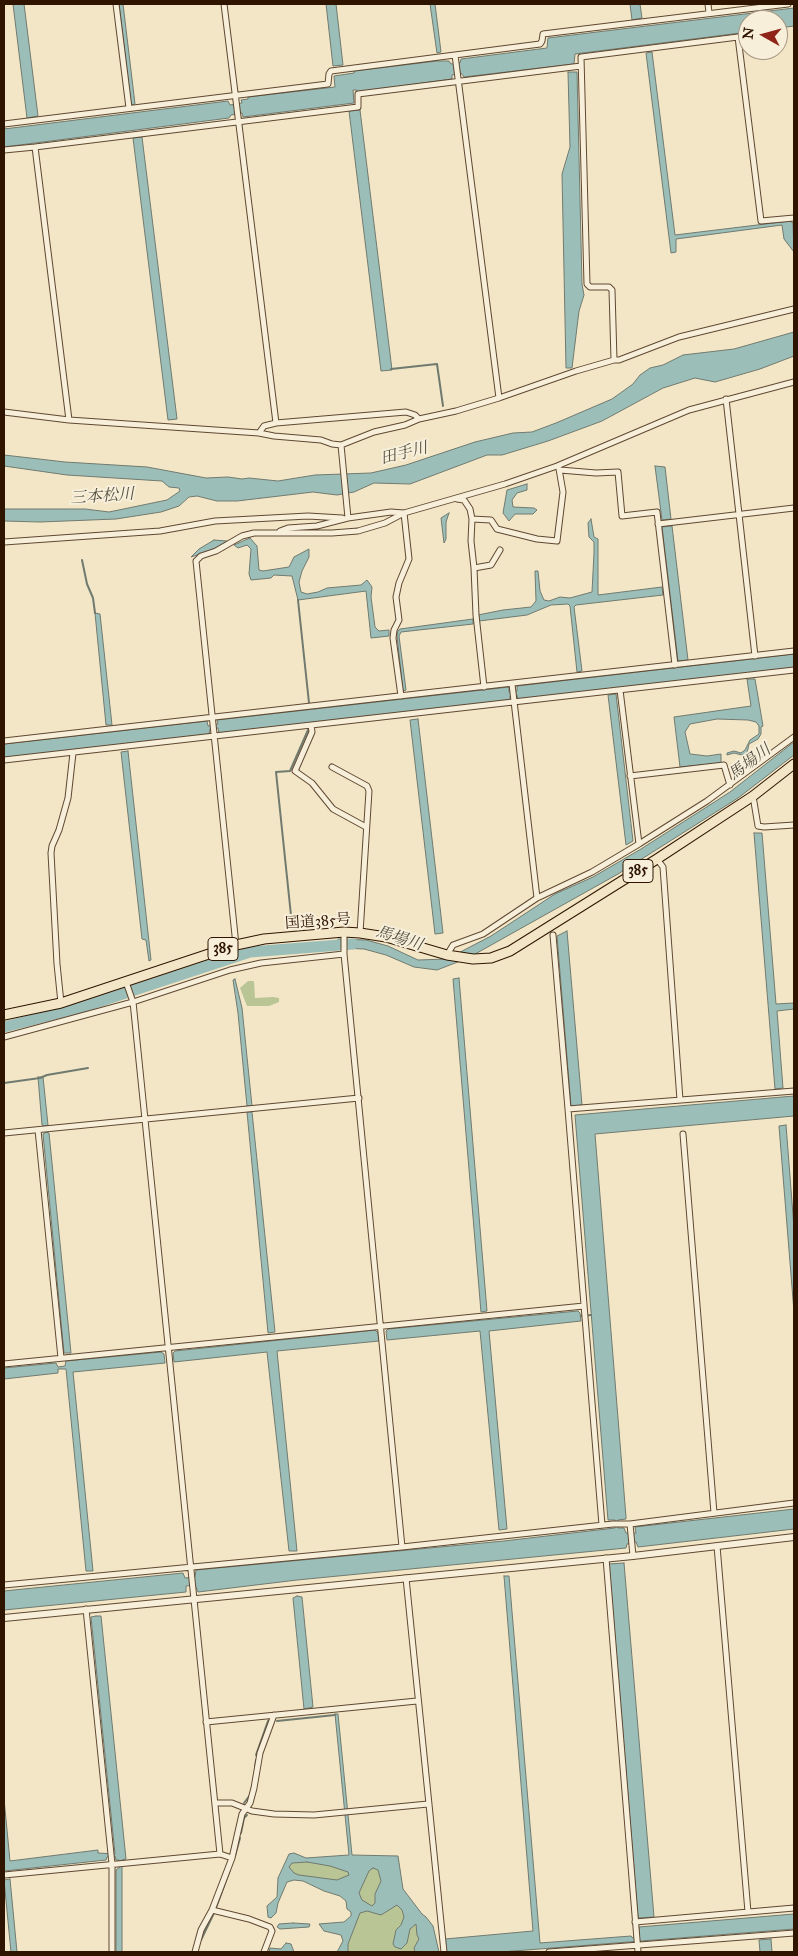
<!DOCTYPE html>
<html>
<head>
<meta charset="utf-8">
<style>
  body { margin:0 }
  #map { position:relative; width:798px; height:1956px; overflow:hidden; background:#f2e6c6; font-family:"IM FELL Great Primer",serif }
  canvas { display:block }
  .frame { position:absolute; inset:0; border:5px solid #2f1400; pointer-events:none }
  .north { position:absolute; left:738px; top:10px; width:50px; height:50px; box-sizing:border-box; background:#f7efda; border:1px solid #a79783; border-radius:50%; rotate:277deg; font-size:14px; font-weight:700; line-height:20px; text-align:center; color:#2f1400 }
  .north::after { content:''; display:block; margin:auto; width:18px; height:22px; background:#8f2418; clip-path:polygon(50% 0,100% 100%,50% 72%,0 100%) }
</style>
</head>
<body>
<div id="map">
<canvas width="798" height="1956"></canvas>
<div class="frame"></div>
<div class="north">N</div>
</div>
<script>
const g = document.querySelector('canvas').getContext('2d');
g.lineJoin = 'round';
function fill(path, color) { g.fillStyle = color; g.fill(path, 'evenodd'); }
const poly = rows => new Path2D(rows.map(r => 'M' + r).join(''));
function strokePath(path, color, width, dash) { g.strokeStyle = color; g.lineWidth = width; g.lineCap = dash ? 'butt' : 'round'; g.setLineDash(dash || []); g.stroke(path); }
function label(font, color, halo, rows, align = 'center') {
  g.font = font + ' "IM FELL Great Primer","Noto Serif JP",serif'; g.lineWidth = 4; g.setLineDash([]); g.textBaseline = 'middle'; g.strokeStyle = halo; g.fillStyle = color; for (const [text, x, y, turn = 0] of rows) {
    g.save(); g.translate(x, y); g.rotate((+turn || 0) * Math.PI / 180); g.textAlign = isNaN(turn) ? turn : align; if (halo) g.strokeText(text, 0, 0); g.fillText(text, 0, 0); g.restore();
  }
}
fill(poly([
  [248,981,254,981,255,998,273,997,279,998,279,1002,269,1006,247,1006,240,988],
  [291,1859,392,1861,393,1890,426,1928,430,1952,343,1952,357,1909,350,1889,284,1876]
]), '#bac595');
const water = poly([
  [13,4,24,4,38,116,27,118,13,4],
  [119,4,123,4,135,104,131,105,119,4],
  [326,4,336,4,343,65,333,66,326,4],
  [430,4,435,4,441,52,437,53,430,4],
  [630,4,640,4,642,18,632,20,630,4],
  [794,8,794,26,778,28,778,20,748,20,748,32,575,54,574,64,464,77,461,73,452,75,452,79,358,92,357,90,353,90,354,103,243,117,242,113,231,115,229,118,4,147,4,129,228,101,230,105,242,103,241,100,248,99,248,97,335,87,334,76,354,73,354,71,437,61,449,61,451,64,460,63,461,59,547,48,548,38,794,8],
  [652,52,675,235,790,221,793,223,794,252,784,239,782,225,676,239,676,252,671,253,646,53,652,52],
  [568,72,577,72,582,284,584,295,579,311,572,368,566,368,562,174,570,147,568,72],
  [360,110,392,370,381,371,349,111,360,110],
  [142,137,177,419,168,420,133,138,142,137],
  [794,332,794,356,760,369,715,382,695,378,663,388,602,421,548,441,502,455,487,455,410,484,374,483,354,492,337,495,313,492,237,501,217,501,197,496,189,497,179,506,161,512,116,519,40,522,4,521,4,509,85,509,109,512,167,500,180,491,179,488,169,487,162,481,67,475,4,466,4,455,65,462,147,467,206,478,228,477,242,479,249,478,278,481,315,475,371,473,406,465,475,442,513,433,532,432,556,423,612,399,633,384,640,375,650,368,663,365,683,355,734,349,794,332],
  [655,466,665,467,671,519,662,520,655,466],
  [527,484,527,490,517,493,512,500,513,507,534,508,537,510,533,514,515,514,509,521,503,513,507,490,527,484],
  [449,513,446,522,446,539,444,543,441,518,449,513],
  [591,519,594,537,598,539,598,595,662,587,663,595,576,605,574,607,582,671,577,672,570,606,568,604,551,605,527,615,479,621,478,615,503,610,531,607,536,601,535,571,538,571,540,591,544,600,549,601,560,597,570,598,592,592,594,553,594,542,589,537,588,523,591,519],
  [672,526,688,660,678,661,662,527,672,526],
  [250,538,257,546,259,570,263,571,289,567,294,557,309,549,309,557,302,571,299,582,301,592,307,594,318,592,327,588,361,585,367,580,372,587,371,597,375,627,379,631,389,630,389,636,371,638,366,591,298,600,292,576,274,575,271,578,251,580,249,574,251,549,247,545,238,548,234,545,250,538],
  [214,540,227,541,212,550,191,557,199,549,214,540],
  [95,613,100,614,112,725,106,725,95,613],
  [473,619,473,624,401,632,399,636,406,690,403,691,397,636,398,631,400,629,473,619],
  [794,654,794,668,518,700,517,695,510,696,510,701,219,733,218,728,210,729,209,734,4,758,4,744,207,721,208,726,218,724,217,720,509,687,509,692,517,691,517,686,794,654],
  [747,679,755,679,763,726,761,727,761,734,758,739,749,744,747,753,742,755,734,753,727,755,727,753,734,751,741,753,745,750,750,740,759,734,759,726,756,722,748,720,717,719,690,724,685,732,690,754,707,756,721,754,721,763,680,767,674,717,751,706,747,679],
  [616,694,633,841,626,845,608,695,616,694],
  [418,719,443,933,435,934,410,720,418,719],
  [794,742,794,755,738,798,618,874,468,958,437,970,414,967,386,955,364,949,338,948,338,939,366,940,388,946,418,960,447,959,491,936,555,894,593,877,641,849,730,792,794,742],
  [128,751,151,960,149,961,146,940,142,939,121,752,128,751],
  [754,833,762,833,776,1004,794,1003,794,1009,777,1011,783,1088,775,1089,754,833],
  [567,931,582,1105,571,1106,557,936,567,931],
  [459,978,487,1311,481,1312,453,979,459,978],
  [235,979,242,1008,252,1106,247,1106,238,1013,233,980,235,979],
  [38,1077,43,1077,48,1125,45,1126,42,1125,38,1077],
  [794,1096,794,1116,595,1134,626,1517,626,1519,618,1520,618,1528,624,1528,626,1533,636,1533,635,1527,794,1509,794,1529,638,1547,636,1542,627,1544,626,1548,297,1580,198,1592,195,1585,186,1586,186,1592,4,1610,4,1591,183,1573,185,1578,195,1577,196,1570,504,1541,615,1528,615,1520,608,1520,575,1115,794,1096],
  [247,1112,252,1112,275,1332,268,1333,247,1112],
  [786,1125,794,1228,794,1312,779,1126,786,1125],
  [46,1132,49,1133,71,1353,64,1353,43,1134,46,1132],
  [578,1311,580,1313,581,1321,489,1331,507,1529,499,1530,480,1331,387,1340,386,1331,388,1329,578,1311],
  [375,1330,378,1333,379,1341,277,1351,297,1551,289,1551,267,1352,174,1362,173,1353,175,1351,375,1330],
  [161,1352,164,1354,165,1363,73,1372,93,1571,86,1571,66,1369,58,1369,58,1373,4,1379,4,1368,56,1363,58,1367,65,1366,66,1361,161,1352],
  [624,1563,654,1917,638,1918,609,1564,624,1563],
  [504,1576,509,1576,540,1943,631,1936,633,1938,639,1937,639,1927,794,1914,794,1929,501,1952,446,1952,445,1939,533,1931,504,1576],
  [297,1596,302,1597,313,1707,304,1709,293,1598,297,1596],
  [96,1616,101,1616,126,1859,122,1860,122,1952,116,1952,116,1870,120,1867,119,1860,116,1860,115,1856,107,1857,106,1860,4,1871,4,1799,10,1861,98,1850,98,1853,115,1854,91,1617,96,1616],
  [335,1714,338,1714,352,1855,398,1856,403,1889,422,1914,426,1917,433,1926,439,1952,415,1952,414,1948,419,1939,417,1935,416,1924,410,1929,407,1943,401,1949,395,1947,393,1944,396,1930,401,1925,404,1917,402,1910,397,1905,381,1915,367,1911,360,1913,348,1944,348,1952,337,1952,343,1941,341,1935,324,1931,319,1924,344,1922,351,1916,351,1912,347,1909,346,1901,340,1896,324,1891,303,1881,294,1880,287,1882,278,1903,276,1913,271,1918,268,1917,267,1906,277,1897,278,1878,289,1854,294,1853,306,1858,349,1855,335,1714],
  [307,1862,330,1866,348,1872,349,1875,337,1880,299,1875,294,1873,289,1867,292,1863,307,1862],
  [373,1868,378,1870,381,1881,375,1894,375,1903,372,1906,362,1900,359,1893,369,1871,373,1868],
  [10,1879,17,1952,11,1952,4,1880,10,1879],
  [293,1923,310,1924,309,1927,280,1929,277,1927,279,1924,293,1923],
  [771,1939,772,1952,760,1952,759,1940,771,1939],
  [286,1943,291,1944,294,1952,269,1952,270,1948,281,1949,286,1943]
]);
fill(water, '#9cbeb9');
strokePath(water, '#707a6f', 1);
strokePath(poly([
  [391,369,437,364,443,406],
  [82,560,87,584,93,598,95,613],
  [298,600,309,703],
  [292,925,276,772,290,771,308,730],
  [4,1083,40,1078,47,1075,88,1068],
  [581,1316,591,1315],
  [277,1721,335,1715],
  [256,1755,268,1721],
  [255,1768,256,1760],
  [244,1803,250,1795],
  [241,1833,244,1818,247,1815],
  [235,1856,240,1838],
  [216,1908,230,1870],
  [201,1940,214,1913]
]), '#707a6f', 2);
strokePath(poly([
  [4,1027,83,1007,250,952,353,944]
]), '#9cbeb9', 11);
const minor = poly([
  [116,4,129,108],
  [224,4,276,423],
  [708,4,709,13],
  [455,55,499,398],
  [4,124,328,84,329,74,331,71,540,44,542,41,543,34,788,4],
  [35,147,358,107,358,94,581,66],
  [4,150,35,147,69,420,259,433,274,436,321,440,332,444,341,445,374,432,405,425,419,419,456,411,499,398,576,371,614,360,619,360,679,337,794,309],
  [614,360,612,290,609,287,590,287,587,284,581,57,738,37,761,221,794,218],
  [726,399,755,656],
  [4,412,69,420],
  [259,433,264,426,276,423,406,412,415,415,419,419],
  [341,445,348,518],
  [560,470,596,473,618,472,622,516,657,512,675,665],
  [457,499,464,500,470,509,472,519,471,541,474,568,491,565,500,550],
  [472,519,491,520,497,529,537,539,557,541,563,492,559,469],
  [658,524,794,508],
  [280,531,288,528,317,526,348,518,391,512,404,513,505,484,557,466,689,410,794,382],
  [4,542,160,531,215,521,308,516,342,518],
  [474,568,476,615,484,687],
  [512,684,537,898],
  [620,690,639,844],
  [311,725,312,732,295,771,312,783,333,809,366,827],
  [4,741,794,651],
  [4,760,794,670],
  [332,767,367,786,369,791,360,933],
  [630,776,724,765,730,785],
  [753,796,758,826,764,827,794,825],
  [657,859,663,867,680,1100],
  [344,932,344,954,402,1547],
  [553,935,568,1109],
  [236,945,196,561,201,556,216,551,242,536,254,533,332,533,358,531,385,523,404,513,409,559,399,583,396,597,399,620,394,630,393,638,401,696],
  [447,955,453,945,483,934,537,898,592,872,639,844,707,801,794,737],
  [126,982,133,1002,220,1854],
  [61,1003,57,964,51,853,52,846,59,830,68,798,73,753],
  [4,1037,133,1002,230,970,261,963,344,954],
  [38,1130,61,1358],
  [4,1133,359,1098],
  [683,1134,714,1513],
  [4,1364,584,1306],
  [630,1524,794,1503],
  [602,1525,568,1109,794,1091],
  [717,1546,748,1912],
  [606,1558,638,1952],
  [406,1578,444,1952],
  [4,1585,402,1547,613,1524,630,1524,633,1556],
  [86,1609,112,1864,112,1952],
  [206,1722,417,1701],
  [215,1803,232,1803,252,1811,274,1814,314,1815,428,1804],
  [4,1875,220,1854,232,1858],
  [212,1910,249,1919,270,1927,272,1931,264,1952],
  [635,1922,794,1908],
  [195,1952,201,1930,212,1910,232,1858,242,1814,250,1803,254,1788,260,1753,274,1715],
  [549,1952,794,1933]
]);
const tertiary = poly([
  [4,1618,633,1556,794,1537]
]);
const trunk = poly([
  [4,1015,61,1003,236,945,264,939,344,932,360,933,386,937,447,955,473,959,491,958,510,951,657,859,753,796,794,764]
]);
strokePath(minor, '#604832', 7);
strokePath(tertiary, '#604832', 8);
strokePath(trunk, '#2f1400', 11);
strokePath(minor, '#f7efda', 5);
strokePath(tertiary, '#f7efda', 6);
strokePath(trunk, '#f2e6c6', 9);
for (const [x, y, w] of [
  [638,871,30],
  [223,949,30]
]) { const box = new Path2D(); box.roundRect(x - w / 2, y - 11.5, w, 23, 4); g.fillStyle = '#f7efda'; g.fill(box); strokePath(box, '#2f1400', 1); }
label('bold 14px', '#2f1400', null, [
  ["385",638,871],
  ["385",223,949]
]);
label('15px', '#2f1400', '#f7efda', [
  ["国道385号",318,922,-4]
]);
label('italic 16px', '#555041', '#f7efda', [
  ["田手川",404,454,-14],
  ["三本松川",102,497,-4],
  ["馬場川",750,763,-37],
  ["馬場川",399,939,17]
]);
</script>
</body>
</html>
